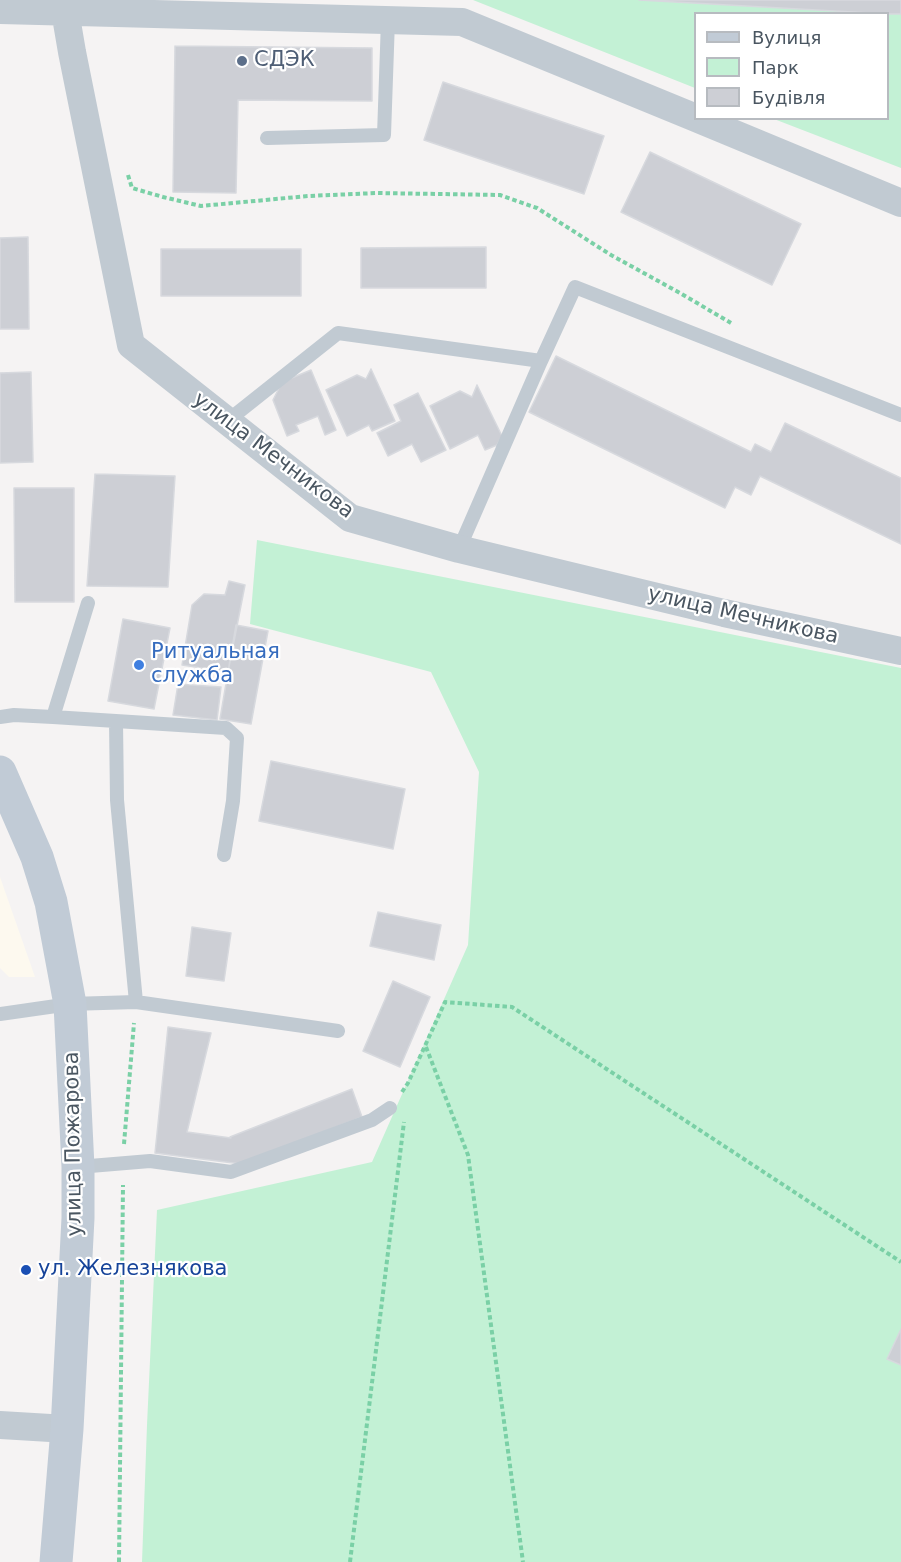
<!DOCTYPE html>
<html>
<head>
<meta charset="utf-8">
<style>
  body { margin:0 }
  #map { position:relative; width:901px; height:1562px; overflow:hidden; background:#f5f3f3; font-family:"DejaVu Sans",sans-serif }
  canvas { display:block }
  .legend { position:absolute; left:694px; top:12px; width:195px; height:108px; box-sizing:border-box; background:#fff; border:2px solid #b7bbc0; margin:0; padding:8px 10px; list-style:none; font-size:18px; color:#4a5661 }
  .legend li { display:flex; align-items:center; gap:12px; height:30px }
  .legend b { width:30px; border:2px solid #b7bbc0 }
</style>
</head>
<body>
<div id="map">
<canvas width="901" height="1562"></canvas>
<ul class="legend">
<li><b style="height:8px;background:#c1cbd6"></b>Вулиця</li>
<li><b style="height:16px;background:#c3f1d5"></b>Парк</li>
<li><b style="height:16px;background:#cdcfd5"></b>Будівля</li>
</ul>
</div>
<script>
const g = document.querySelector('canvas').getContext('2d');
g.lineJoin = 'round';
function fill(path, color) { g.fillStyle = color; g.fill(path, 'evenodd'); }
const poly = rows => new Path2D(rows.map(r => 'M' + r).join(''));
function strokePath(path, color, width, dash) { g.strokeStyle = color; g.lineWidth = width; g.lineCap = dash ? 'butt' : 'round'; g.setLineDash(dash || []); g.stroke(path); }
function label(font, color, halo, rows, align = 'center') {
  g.font = font + ' "DejaVu Sans",sans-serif'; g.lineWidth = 4.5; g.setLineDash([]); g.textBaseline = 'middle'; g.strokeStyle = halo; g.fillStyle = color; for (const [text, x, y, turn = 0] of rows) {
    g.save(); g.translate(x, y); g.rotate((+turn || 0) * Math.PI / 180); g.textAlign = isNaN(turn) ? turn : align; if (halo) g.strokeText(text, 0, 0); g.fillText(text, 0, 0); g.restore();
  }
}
fill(poly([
  [0,877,35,977,9,977,0,968]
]), '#fdf9ef');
fill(poly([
  [473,0,901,0,901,168,774,119,888,118,888,14,696,14,695,88],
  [257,540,901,668,901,1562,142,1562,147,1425,157,1210,372,1162,468,945,479,772,431,672,250,624]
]), '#c3f1d5');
const building = poly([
  [639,0,901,0,901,14,888,14,639,0],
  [175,46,372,48,372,101,238,100,236,193,173,192,175,46],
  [443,82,604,136,584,194,424,140,443,82],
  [650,152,801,224,772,285,621,212,650,152],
  [28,237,29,329,0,329,0,238,28,237],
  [486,247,486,288,361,288,361,248,486,247],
  [161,249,301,249,301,296,161,296,161,249],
  [556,356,751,452,755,444,771,452,785,423,901,478,901,544,760,476,751,495,735,487,725,508,529,412,556,356],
  [371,369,395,421,372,431,369,425,347,436,326,390,357,375,366,379,371,369],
  [311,370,336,430,325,435,318,416,296,425,299,431,287,436,273,400,282,382,311,370],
  [31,372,33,462,0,463,0,373,31,372],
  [477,385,502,436,497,445,485,450,478,435,450,449,430,406,460,391,472,397,477,385],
  [418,393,446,450,421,462,412,444,388,456,377,433,401,421,394,405,418,393],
  [95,474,175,476,168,587,87,586,95,474],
  [14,488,74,488,74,602,15,602,14,488],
  [229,581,245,585,228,672,182,665,192,605,204,594,225,595,229,581],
  [123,619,170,628,154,709,108,701,123,619],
  [236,625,268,631,251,724,220,719,236,625],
  [178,684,221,687,217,720,173,715,178,684],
  [271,761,405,789,393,849,259,821,271,761],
  [378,912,441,925,434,960,370,946,378,912],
  [192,927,231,933,224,981,186,976,192,927],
  [393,981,430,997,400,1067,363,1051,393,981],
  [168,1027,211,1033,187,1132,231,1138,230,1137,352,1089,362,1117,241,1164,155,1153,168,1027],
  [901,1329,901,1365,887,1359,901,1329]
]);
fill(building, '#cdcfd5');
strokePath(building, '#d7d9de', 1.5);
strokePath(poly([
  [128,175,132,188,163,197,201,206,308,196,377,193,500,195,537,208,611,255,680,293,731,323],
  [426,1047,468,1155,523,1562],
  [402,1092,408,1083,445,1002,512,1007,901,1262],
  [124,1144,134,1023],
  [119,1562,123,1185],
  [350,1562,404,1122]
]), '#7ad0a6', 4, [4.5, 3]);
strokePath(poly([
  [267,138,384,135,388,20],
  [541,361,575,287,901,415],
  [226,422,338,333,541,361,459,549],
  [0,717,14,715,53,717,226,728,237,738,233,801,224,855],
  [53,717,88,603],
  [116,721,117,800,136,1002],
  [0,1014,70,1004,136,1002,338,1031],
  [78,1167,150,1161,231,1172,372,1120,390,1108]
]), '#c1cad2', 14);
strokePath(poly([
  [0,10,462,22,696,118],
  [65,11,72,52,131,345,350,518,459,549,724,613,901,651],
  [696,118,901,203],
  [0,1425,67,1429]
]), '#c1cad2', 28);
strokePath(poly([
  [0,772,37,857,51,902,70,1004,78,1167,78,1218,67,1429,56,1562]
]), '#c1cbd6', 33);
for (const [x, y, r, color] of [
  [242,61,6,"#5c6f8a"],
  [139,665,6,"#3f7fe0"],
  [26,1270,6,"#1a4fb4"]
]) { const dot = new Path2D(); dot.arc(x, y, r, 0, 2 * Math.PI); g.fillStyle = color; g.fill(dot); strokePath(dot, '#fff', 2); }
label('21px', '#4e5e75', '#fff', [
  ["СДЭК",254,61]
], 'left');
label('21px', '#4a5661', '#fff', [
  ["улица Мечникова",273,456,37],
  ["улица Мечникова",743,616,13],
  ["улица Пожарова",74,1144,-91]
]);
label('21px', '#366cbe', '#fff', [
  ["Ритуальная",151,653],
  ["служба",151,677]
], 'left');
label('21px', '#164399', '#fff', [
  ["ул. Железнякова",38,1270]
], 'left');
</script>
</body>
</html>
